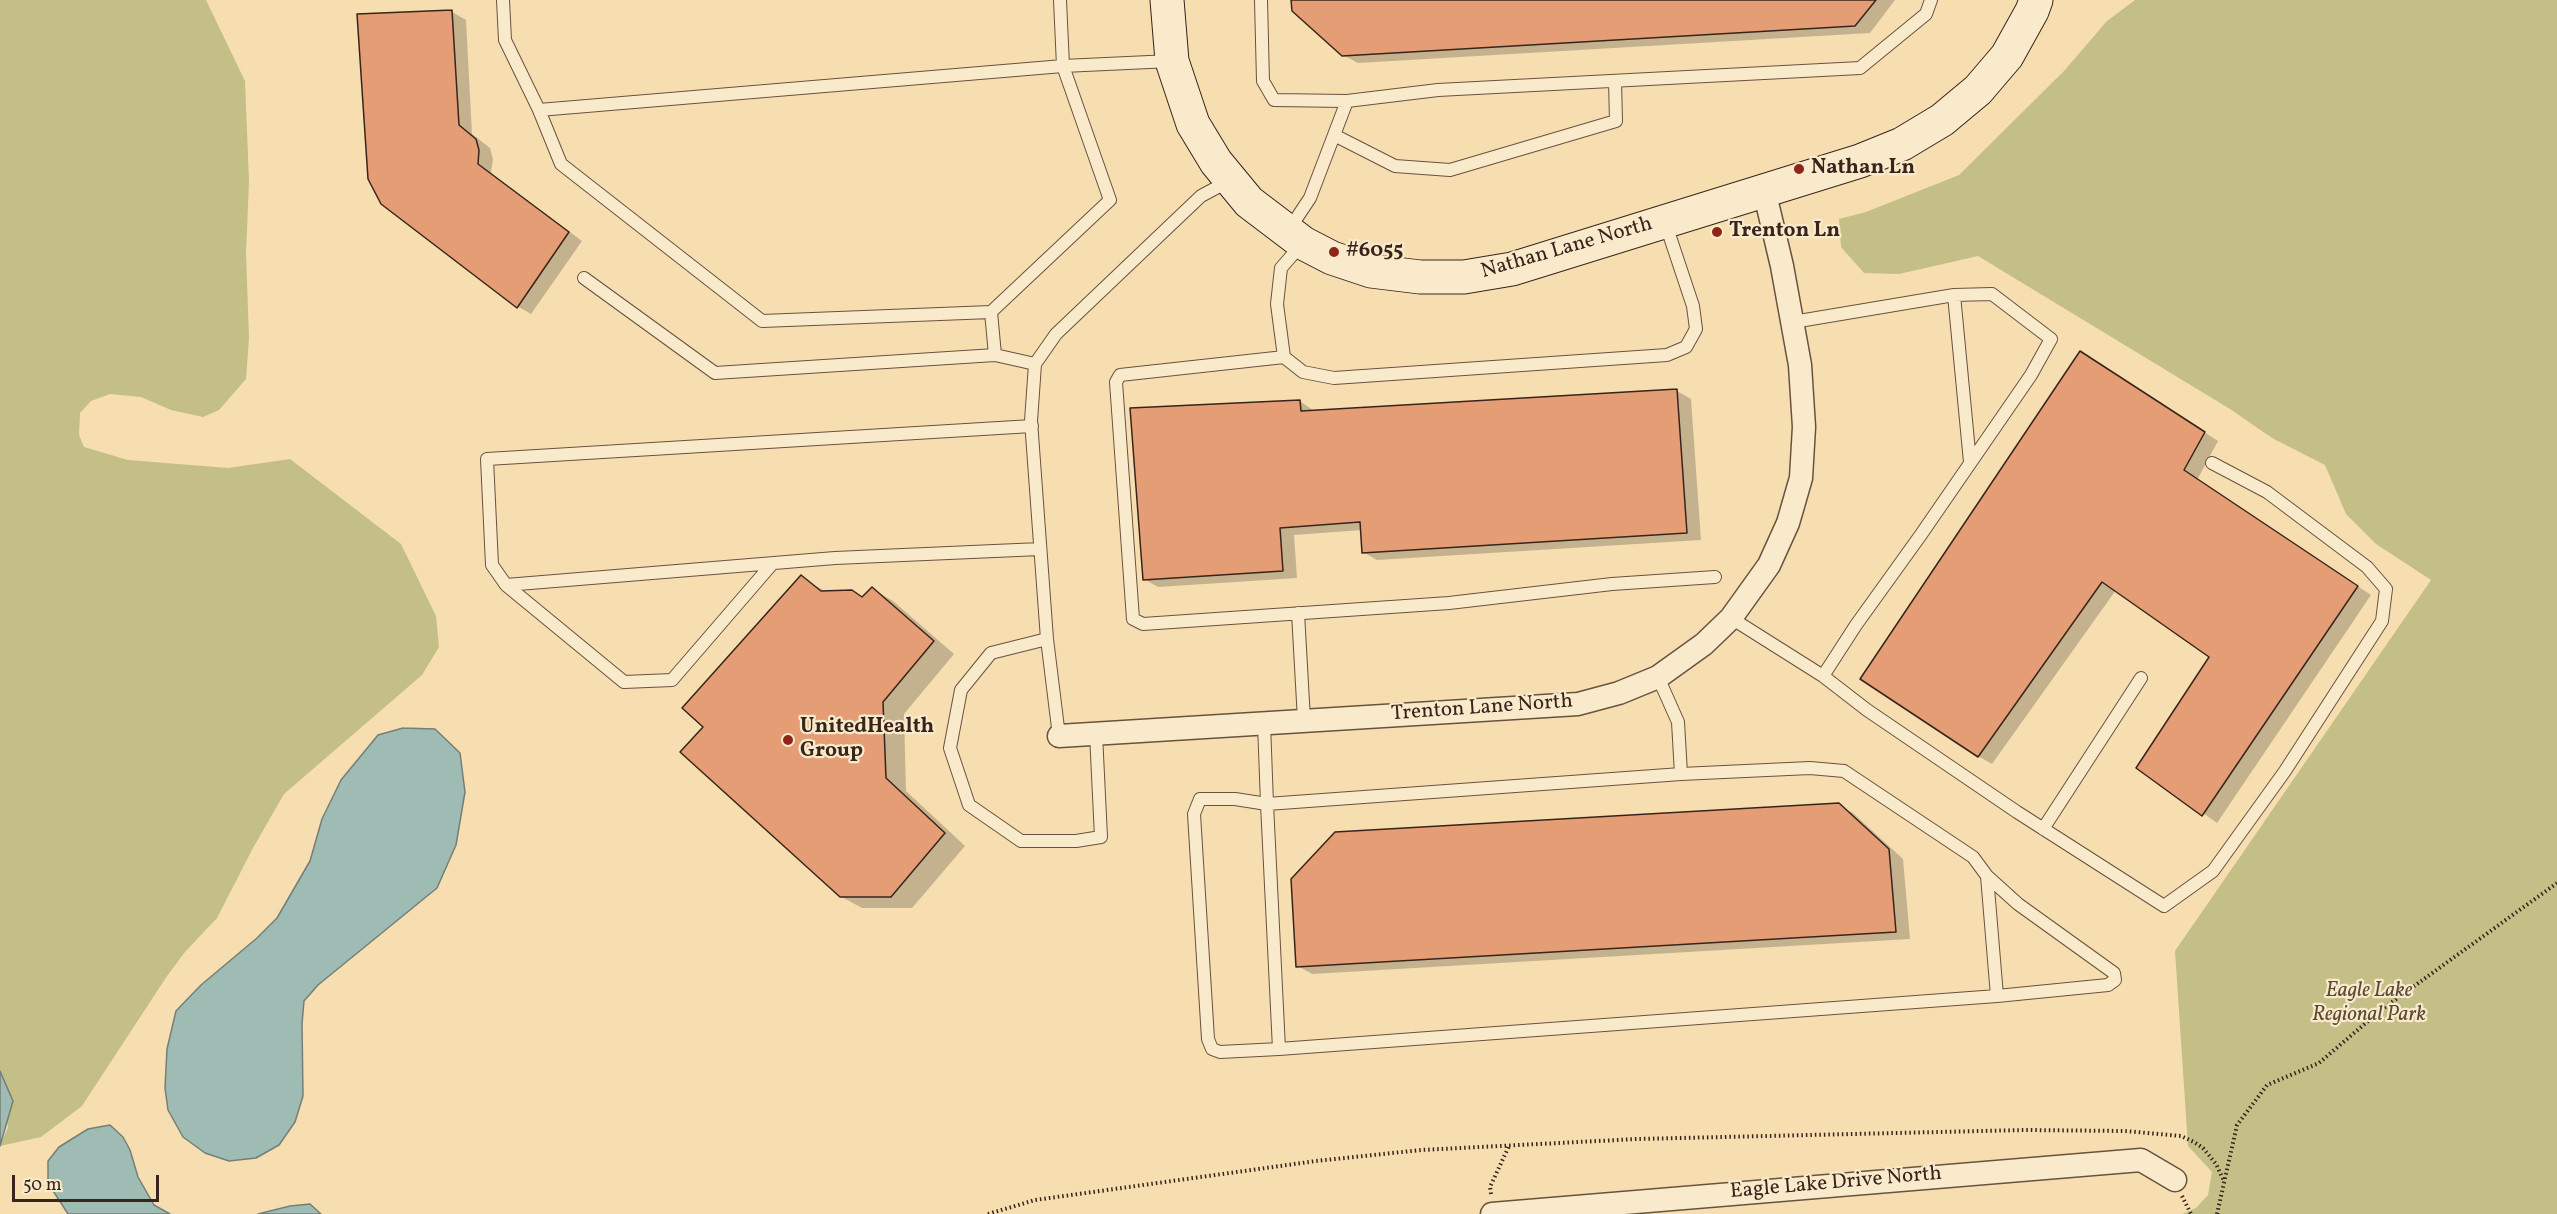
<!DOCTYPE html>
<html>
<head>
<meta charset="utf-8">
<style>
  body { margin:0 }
  #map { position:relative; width:2557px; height:1214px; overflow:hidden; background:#f6deb1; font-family:Vollkorn,serif }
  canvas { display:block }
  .scale { position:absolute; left:12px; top:1175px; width:147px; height:27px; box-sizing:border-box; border:3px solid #38241b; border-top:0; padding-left:8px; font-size:18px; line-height:21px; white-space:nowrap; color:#38241b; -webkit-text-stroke:4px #f9eacc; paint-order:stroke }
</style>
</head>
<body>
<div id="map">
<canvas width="2557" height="1214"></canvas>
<div class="scale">50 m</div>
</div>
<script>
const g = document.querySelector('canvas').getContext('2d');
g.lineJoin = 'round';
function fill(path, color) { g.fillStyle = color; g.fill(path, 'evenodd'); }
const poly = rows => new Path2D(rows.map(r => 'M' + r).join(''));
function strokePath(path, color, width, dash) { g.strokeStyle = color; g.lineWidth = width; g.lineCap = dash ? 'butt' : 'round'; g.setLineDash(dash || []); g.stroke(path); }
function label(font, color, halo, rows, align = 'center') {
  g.font = font + ' Vollkorn,serif'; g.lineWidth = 4.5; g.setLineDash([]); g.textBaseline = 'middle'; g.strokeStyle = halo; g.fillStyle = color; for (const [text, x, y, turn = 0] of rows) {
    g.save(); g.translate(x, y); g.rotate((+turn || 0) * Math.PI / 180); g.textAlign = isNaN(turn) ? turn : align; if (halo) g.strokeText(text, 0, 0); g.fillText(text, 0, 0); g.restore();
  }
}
fill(poly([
  [0,0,206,0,245,81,249,181,246,254,249,338,246,379,219,410,203,417,171,410,141,397,110,394,91,401,80,413,79,435,84,447,128,460,228,468,290,459,401,544,436,616,439,647,422,675,284,794,253,848,217,918,185,952,167,976,82,1106,41,1137,0,1146,8,1127,0,1071],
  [2135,0,2557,0,2557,1214,2182,1214,2196,1208,2208,1195,2212,1172,2188,1146,2175,951,2431,580,2376,544,2346,514,2325,465,2272,438,2230,409,1978,256,1899,274,1864,273,1841,247,1839,219,1866,212,1959,175,2064,71,2107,21]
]), '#c4bf86');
const water = poly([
  [403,728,435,729,460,753,465,792,456,845,437,888,318,985,304,1001,302,1024,303,1096,295,1122,279,1145,256,1158,229,1161,205,1153,183,1137,168,1110,165,1088,167,1049,176,1011,201,985,257,938,277,918,310,861,322,819,341,780,378,735,403,728],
  [0,1071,13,1101,0,1146,0,1071],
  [110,1125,123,1137,130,1150,138,1177,154,1205,170,1214,68,1214,48,1183,48,1161,59,1147,88,1129,110,1125],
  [310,1204,321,1214,258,1214,290,1206,310,1204]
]);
fill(water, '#9ebbb4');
strokePath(water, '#757f77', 1.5);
fill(poly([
  [1292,0,1895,0,1870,33,1358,63,1343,55],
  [452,12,466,20,472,134,490,148,493,159,491,173,582,241,531,314,517,306,382,203],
  [2094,361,2218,441,2197,480,2371,595,2217,823,2138,767,2211,657,2116,590,1992,764,1978,756],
  [1677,391,1691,399,1701,540,1377,560,1363,552,1362,530,1294,535,1297,578,1158,587,1144,579,1300,401,1314,411],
  [801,577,826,592,863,598,872,589,893,601,954,654,904,714,906,791,965,846,912,908,862,908,840,896,705,727],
  [1838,805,1853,813,1903,859,1910,939,1312,974,1298,966]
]), '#0003');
const building = poly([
  [1291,0,1876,0,1855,26,1342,56,1292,11,1291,0],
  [452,10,459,125,476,139,479,150,478,164,569,232,517,308,381,204,368,179,357,14,452,10],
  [2080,351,2205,432,2184,470,2358,586,2202,816,2136,768,2209,657,2102,582,1978,757,1860,679,2080,351],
  [1677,389,1687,533,1362,553,1360,522,1280,528,1283,571,1143,580,1130,408,1300,400,1301,411,1677,389],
  [801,575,821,591,852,590,862,597,872,587,934,641,883,702,886,778,945,833,891,897,840,897,680,752,703,727,682,708,801,575],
  [1839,803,1889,849,1896,932,1296,967,1291,879,1335,832,1839,803]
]);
fill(building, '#e49d74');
strokePath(building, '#38241b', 1.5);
const lane = poly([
  [503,0,505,40,539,110,1063,66,1171,61],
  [1261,0,1263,81,1274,100,1347,101,1310,198,1288,231],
  [1347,101,1438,90,1860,68,1926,14,1931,0],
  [539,110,561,164,762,321,991,312],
  [1334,135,1395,166,1450,170,1616,121,1615,81],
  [1302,244,1281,268,1277,304,1284,357,1303,372,1334,378,1667,355,1686,347,1696,329,1693,306,1665,222],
  [584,278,715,373,995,355,991,312,1110,200,1063,66,1060,0],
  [1954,295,1970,462],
  [1793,322,1954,295,1992,294,2051,339,2031,375,1920,536,1856,625,1823,676,1867,710,2017,812,2164,906,2213,871,2285,771,2382,621,2386,589,2367,567,2267,492,2212,463],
  [995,355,1035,364],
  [1284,357,1120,375,1116,382,1133,619,1143,624,1449,603,1612,584,1715,577],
  [1032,426,487,459,492,565,506,585,835,558,1040,549],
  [506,585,624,682,672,680,772,564],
  [1298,613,1304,720],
  [1731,618,1823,676],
  [1047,639,991,653,961,690,950,748,969,805,1021,841,1076,841,1101,837,1096,734],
  [1658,677,1678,722,1681,774,1267,804,1279,1049,1997,996,1987,876,1973,857,1844,771,1810,768,1681,774],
  [1264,723,1267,804,1235,799,1200,799,1194,814,1208,1039,1212,1049,1220,1052,1279,1049],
  [1059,736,1047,639,1031,421,1035,364,1056,334,1201,196,1229,181],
  [2043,829,2141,678],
  [1987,876,2018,904,2114,973,2115,980,2108,985,1997,996]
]);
const street = poly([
  [1059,736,1578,704,1619,693,1658,677,1704,644,1731,618,1769,565,1788,523,1801,478,1804,427,1800,365,1782,266,1764,190],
  [1492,1214,2141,1160,2175,1180]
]);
const secondary = poly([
  [1167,0,1172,61,1193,124,1216,162,1249,202,1303,243,1332,258,1371,271,1420,277,1464,277,1512,269,1860,161,1902,144,1942,120,1978,90,2007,56,2032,11,2036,0]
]);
strokePath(lane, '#685240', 14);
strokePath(street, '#685240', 25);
strokePath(secondary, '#38241b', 35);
strokePath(poly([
  [1491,1194,1490,1187,1509,1146],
  [2182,1196,2191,1214],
  [988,1214,1035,1200,1316,1161,1421,1150,1637,1139,2025,1130,2125,1131,2181,1136,2194,1142,2203,1148,2216,1164,2224,1181],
  [2217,1214,2237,1125,2267,1085,2319,1063,2381,1010,2557,883]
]), '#38241b', 4, [1.5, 3]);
strokePath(lane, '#f9eacc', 12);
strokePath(street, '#f9eacc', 22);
strokePath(secondary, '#f9eacc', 33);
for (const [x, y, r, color] of [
  [1799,169,6,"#8f2418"],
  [1717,232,6,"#8f2418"],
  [1334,252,6,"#8f2418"],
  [788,740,6,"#8f2418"]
]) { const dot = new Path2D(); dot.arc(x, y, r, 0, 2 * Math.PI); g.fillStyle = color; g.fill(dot); strokePath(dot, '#f9eacc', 2); }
label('bold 21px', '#38241b', '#f9eacc', [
  ["Nathan Ln",1811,169],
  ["Trenton Ln",1729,232],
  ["#6055",1346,252],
  ["UnitedHealth",800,728],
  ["Group",800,752]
], 'left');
label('21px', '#38241b', '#f9eacc', [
  ["Nathan Lane North",1567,249,-16],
  ["Trenton Lane North",1482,709,-4],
  ["Eagle Lake Drive North",1836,1184,-5]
]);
label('italic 21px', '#5b4b36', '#f9eacc', [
  ["Eagle Lake",2369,992],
  ["Regional Park",2369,1016]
]);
</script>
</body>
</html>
